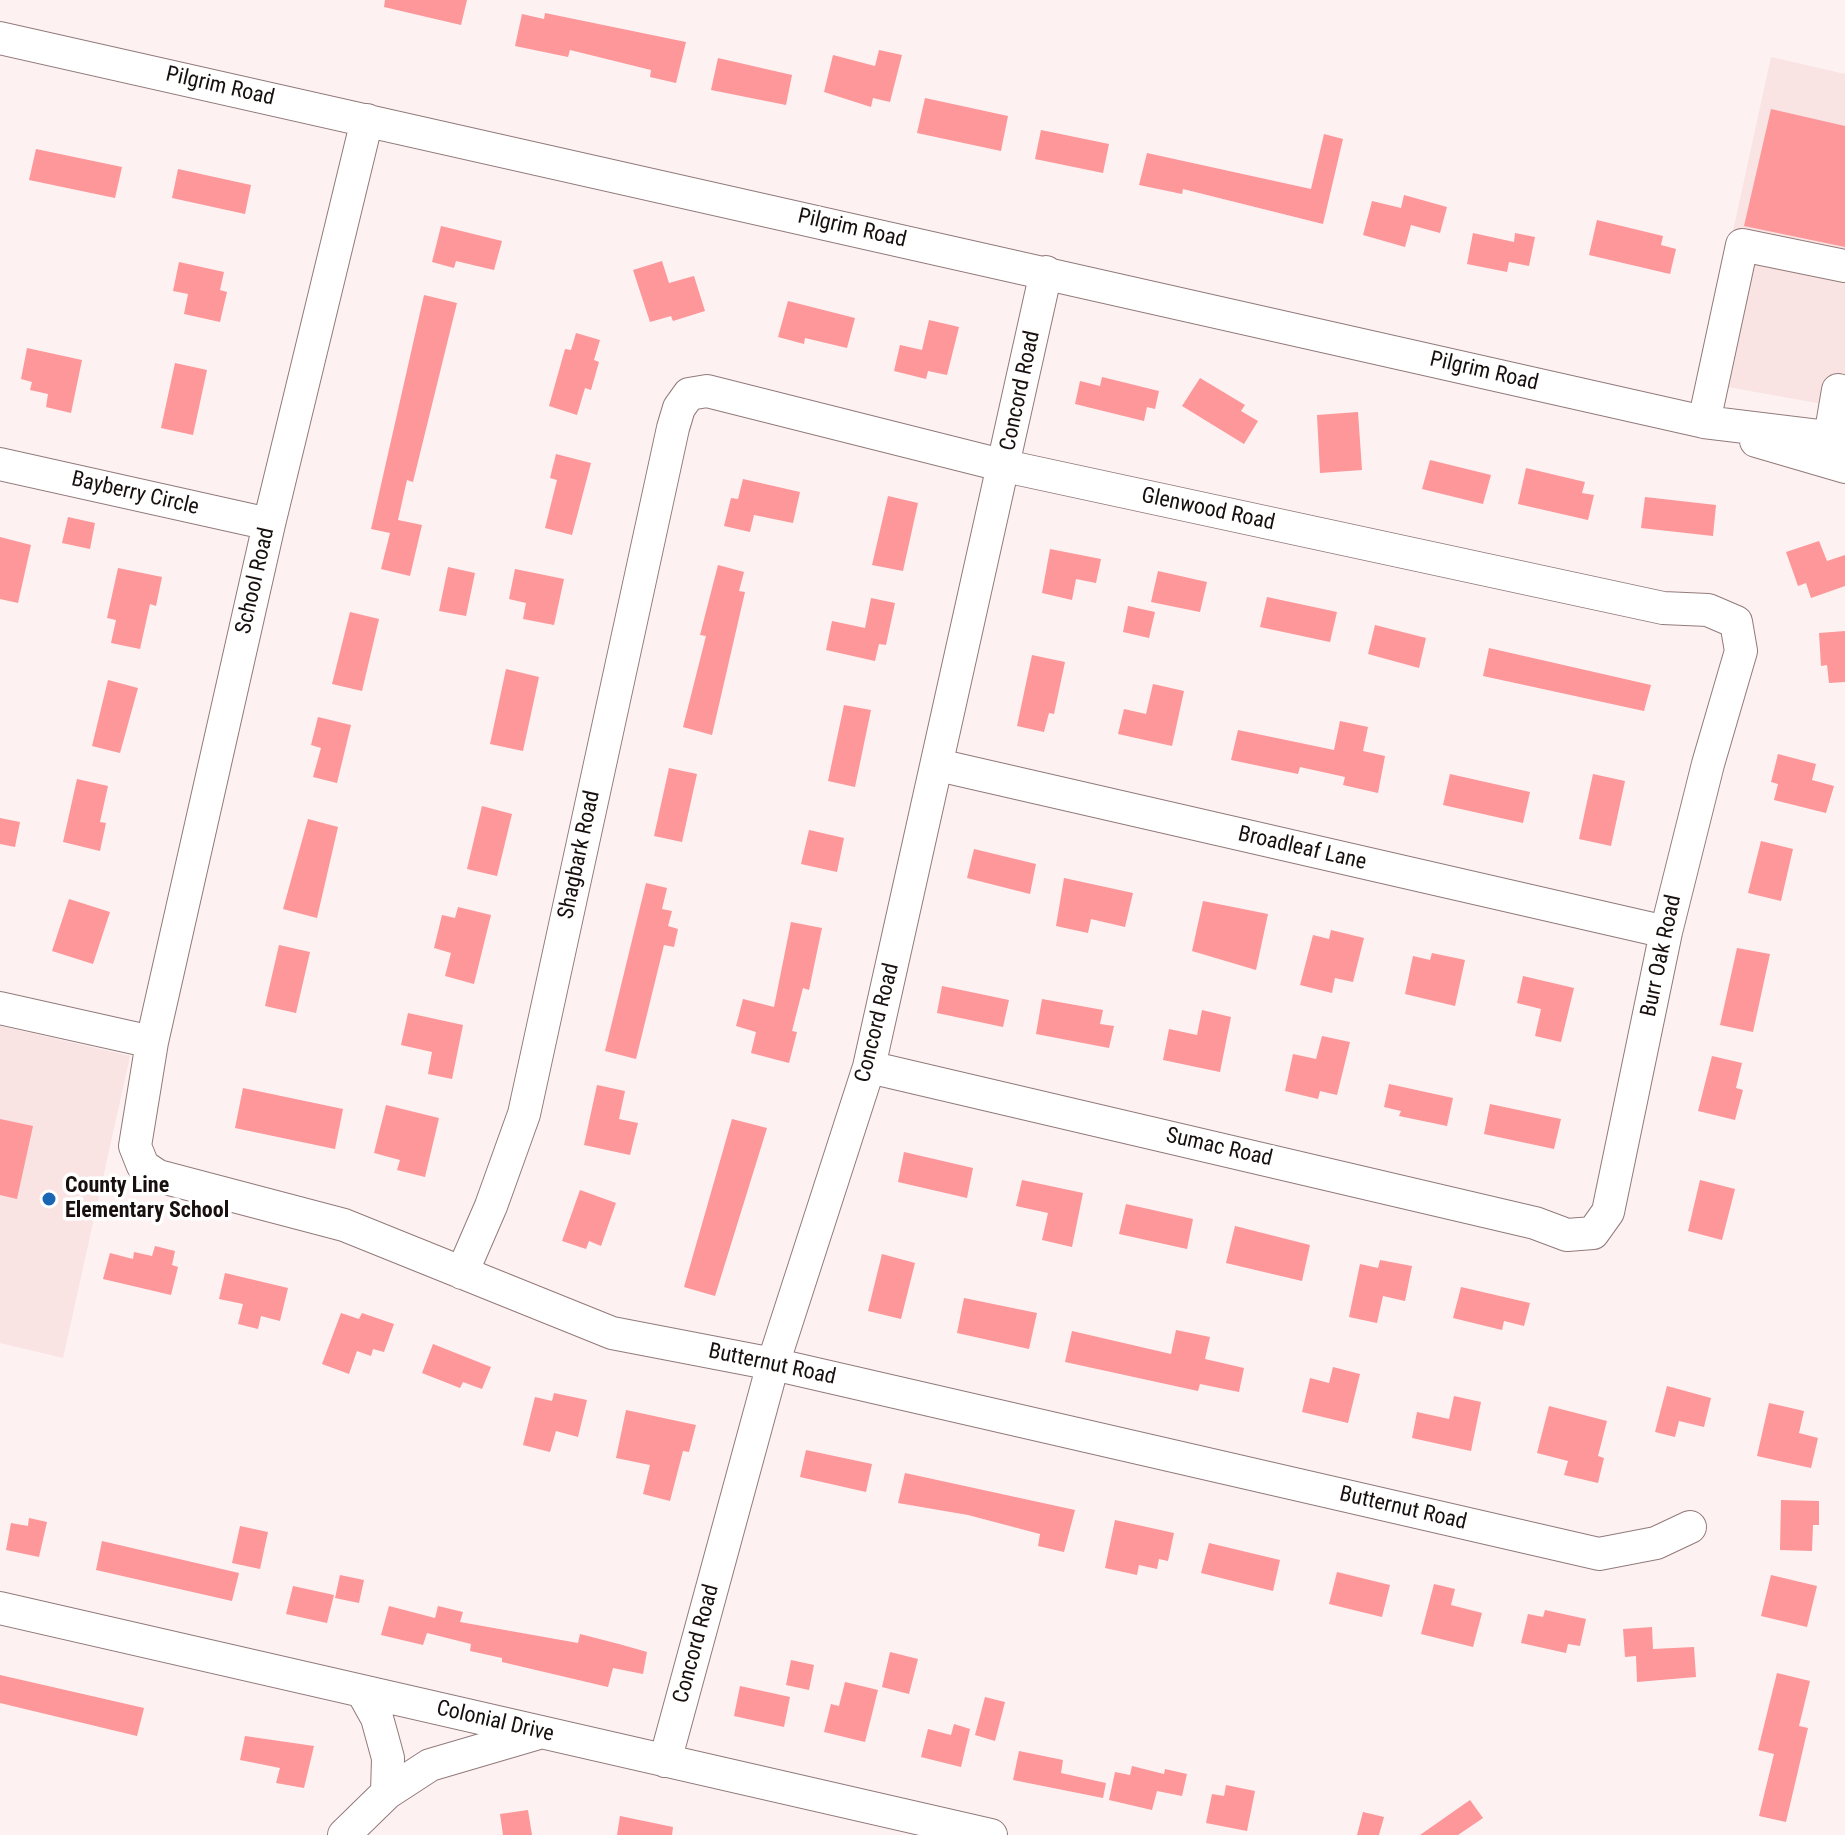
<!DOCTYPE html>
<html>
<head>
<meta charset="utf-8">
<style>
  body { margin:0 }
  canvas { display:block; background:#fdf1f1 }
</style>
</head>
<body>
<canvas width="1845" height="1835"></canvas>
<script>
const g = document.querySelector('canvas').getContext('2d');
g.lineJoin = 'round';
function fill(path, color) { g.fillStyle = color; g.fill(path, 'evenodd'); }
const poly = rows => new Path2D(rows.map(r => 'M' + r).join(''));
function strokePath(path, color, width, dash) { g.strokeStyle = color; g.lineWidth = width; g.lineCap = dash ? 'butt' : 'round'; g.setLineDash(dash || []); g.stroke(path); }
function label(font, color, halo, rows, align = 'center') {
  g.font = font + ' "Roboto Condensed",sans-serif'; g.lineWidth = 7; g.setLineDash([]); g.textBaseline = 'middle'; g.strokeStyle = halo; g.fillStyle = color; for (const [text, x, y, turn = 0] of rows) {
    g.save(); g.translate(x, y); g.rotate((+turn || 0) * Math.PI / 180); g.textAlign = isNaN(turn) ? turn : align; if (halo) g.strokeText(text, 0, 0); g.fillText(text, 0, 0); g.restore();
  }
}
fill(poly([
  [1771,57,1845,74,1845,408,1700,382],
  [0,1026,130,1056,63,1358,0,1343]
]), '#f9e3e3');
fill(poly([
  [385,0,467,0,461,25,384,7],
  [545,13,686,42,676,83,650,77,651,70,570,50,568,57,515,46,522,14,544,19],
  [879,50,902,55,890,102,873,98,871,107,824,92,833,55,875,66],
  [718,58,792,75,786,105,711,90],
  [925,98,1008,116,1001,151,917,133],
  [1771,109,1845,126,1845,247,1744,226],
  [1041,130,1109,144,1103,173,1035,159],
  [1324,134,1343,139,1323,224,1183,189,1182,194,1139,185,1147,153,1311,189],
  [36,149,122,167,115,198,29,180],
  [178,169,251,185,245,214,172,198],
  [1404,195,1447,207,1440,233,1411,225,1405,247,1363,235,1372,201,1401,208],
  [1597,220,1663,236,1661,245,1676,249,1670,274,1589,255],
  [441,226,502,241,494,270,456,261,454,268,432,262],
  [1473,233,1514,242,1515,233,1535,237,1529,266,1509,262,1507,272,1467,264],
  [662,261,669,283,694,276,705,311,673,321,671,316,650,322,633,270],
  [179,262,224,272,220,290,227,292,220,322,184,314,188,294,173,291],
  [424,295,457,303,413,482,407,480,398,520,422,525,410,576,381,569,390,533,371,529],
  [788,301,855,318,847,348,805,338,804,344,778,337],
  [929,320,959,327,947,375,928,371,926,379,894,371,900,345,922,350],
  [576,333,600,340,594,360,599,362,591,390,585,388,577,415,549,406,565,349,571,350],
  [27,348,82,360,71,413,46,407,48,394,30,390,32,382,21,379],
  [175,363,207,370,193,435,161,428],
  [1102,377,1159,391,1155,409,1147,407,1144,421,1075,404,1080,381,1100,386],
  [1200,378,1245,405,1241,411,1258,421,1244,444,1182,406],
  [1358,412,1362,470,1320,473,1317,415],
  [556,454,591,463,572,535,545,528,557,480,550,478],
  [1430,460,1491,475,1483,504,1422,489],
  [1526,468,1585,482,1582,493,1594,495,1588,520,1518,504],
  [743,479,800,492,793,523,754,515,750,532,724,526,731,498,738,499],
  [888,496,918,503,903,571,872,565],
  [1645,497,1716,505,1713,536,1641,528],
  [68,517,95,523,90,549,62,543],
  [0,537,31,545,18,603,0,599],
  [1819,541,1827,561,1845,555,1845,586,1811,598,1806,583,1798,586,1786,552],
  [1050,549,1101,559,1096,583,1076,579,1072,600,1042,593],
  [718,565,744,572,739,591,745,592,712,735,683,727,706,636,700,635],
  [448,567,475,573,466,616,439,611],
  [118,568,162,577,156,606,150,604,140,649,111,643,116,620,107,618],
  [515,569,564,579,554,625,523,619,526,603,509,599],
  [1158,571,1207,582,1200,612,1151,602],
  [1267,597,1337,612,1330,642,1260,627],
  [871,598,895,603,886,645,879,644,875,661,826,650,832,621,865,628],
  [1128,606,1155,612,1149,638,1123,632],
  [350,612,379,619,362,691,332,684],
  [1375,625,1426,638,1419,668,1368,654],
  [1845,631,1845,682,1829,683,1827,665,1821,666,1819,633],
  [1489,648,1651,685,1644,711,1483,676],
  [1032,655,1065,662,1054,714,1049,713,1044,732,1017,726],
  [506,669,539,677,523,751,490,744],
  [108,680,138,688,120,753,92,746],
  [1153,684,1184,691,1172,746,1118,734,1124,709,1146,714],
  [844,705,871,710,855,787,828,781],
  [318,717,351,725,337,783,313,777,321,748,311,745],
  [1340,721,1368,727,1363,751,1385,756,1378,793,1343,785,1345,777,1300,767,1298,774,1231,760,1238,730,1334,750],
  [1778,754,1816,764,1812,780,1834,786,1826,813,1774,800,1778,784,1771,782],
  [669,768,697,774,682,842,654,836],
  [1450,774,1530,792,1523,823,1443,805],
  [1593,774,1625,781,1611,846,1579,839],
  [77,779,108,786,100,822,106,823,100,851,63,842],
  [482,806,512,814,497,876,467,869],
  [0,818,20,822,15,847,0,844],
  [308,819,338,827,317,918,283,909],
  [809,830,844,838,837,872,801,864],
  [1761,841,1793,849,1781,901,1748,893],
  [974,849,1036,864,1030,894,967,878],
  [1064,878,1133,893,1125,927,1091,919,1088,933,1056,926],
  [646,883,667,888,662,909,672,911,668,926,678,929,674,947,664,945,636,1059,605,1051],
  [69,899,110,912,93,964,52,951],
  [1203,901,1268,914,1256,970,1192,951],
  [458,907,491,915,474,984,445,976,451,953,434,948,442,915,455,918],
  [791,922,822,928,809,990,803,988,792,1031,797,1032,789,1063,751,1053,756,1032,736,1026,743,999,774,1007],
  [1331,930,1364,938,1353,982,1335,978,1332,993,1300,985,1313,935,1329,939],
  [279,945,310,952,296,1013,265,1006],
  [1737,948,1770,954,1753,1032,1720,1025],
  [1432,953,1465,960,1455,1006,1405,994,1413,956,1430,960],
  [1523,976,1574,988,1561,1042,1535,1036,1541,1009,1517,1003],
  [942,986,1009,1000,1003,1027,937,1013],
  [1042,999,1103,1010,1100,1024,1114,1026,1109,1048,1036,1034],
  [1202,1010,1231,1017,1220,1072,1163,1060,1169,1029,1197,1035],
  [408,1013,463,1025,452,1079,428,1074,432,1052,401,1045],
  [1322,1036,1350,1042,1337,1095,1320,1091,1318,1099,1285,1091,1293,1054,1316,1059],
  [1712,1056,1742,1063,1736,1088,1743,1090,1735,1120,1698,1111],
  [1389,1084,1453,1098,1447,1126,1399,1116,1401,1111,1384,1107],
  [597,1085,625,1091,619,1119,638,1123,630,1155,584,1145],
  [243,1088,343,1109,335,1149,235,1128],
  [1490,1104,1561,1119,1554,1149,1484,1134],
  [386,1105,439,1118,425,1177,397,1170,400,1160,374,1153],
  [0,1119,33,1126,17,1199,0,1195],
  [732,1119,767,1128,715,1296,684,1287],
  [904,1152,973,1168,967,1198,898,1182],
  [1022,1180,1083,1193,1072,1247,1042,1240,1048,1213,1016,1206],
  [1700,1180,1735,1189,1722,1240,1688,1231],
  [580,1190,616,1203,601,1246,589,1241,586,1249,562,1241],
  [1126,1204,1193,1219,1187,1249,1119,1234],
  [1235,1226,1310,1245,1302,1281,1226,1263],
  [155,1246,175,1251,172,1265,178,1267,171,1295,103,1279,110,1253,133,1259,134,1252,152,1256],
  [882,1254,915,1263,901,1319,868,1311],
  [1380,1260,1412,1266,1405,1301,1383,1296,1377,1323,1349,1317,1360,1264,1378,1268],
  [225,1273,288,1288,280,1321,261,1316,258,1329,238,1324,243,1304,219,1299],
  [1461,1287,1530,1303,1524,1326,1504,1321,1502,1330,1453,1318],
  [964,1298,1037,1313,1029,1349,957,1333],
  [341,1313,359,1319,362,1313,394,1324,384,1352,373,1349,371,1356,357,1351,349,1374,322,1364],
  [1176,1330,1210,1337,1205,1359,1244,1368,1239,1392,1200,1384,1198,1391,1065,1362,1072,1331,1171,1354],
  [433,1344,491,1367,482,1389,463,1382,460,1388,422,1373],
  [1333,1367,1360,1374,1348,1423,1302,1412,1310,1378,1329,1383],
  [1667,1386,1711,1398,1704,1427,1679,1421,1675,1437,1655,1432],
  [554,1393,587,1400,578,1437,556,1431,550,1452,523,1445,535,1397,552,1401],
  [1454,1396,1481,1402,1471,1451,1412,1438,1417,1412,1449,1419],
  [1769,1403,1804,1411,1799,1433,1818,1438,1811,1468,1757,1456],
  [1549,1406,1607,1421,1598,1456,1604,1458,1598,1483,1564,1475,1568,1461,1537,1453],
  [626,1410,696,1425,689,1452,683,1451,670,1501,643,1494,650,1465,616,1458],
  [806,1450,872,1464,866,1492,800,1477],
  [905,1473,1075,1510,1064,1552,1038,1546,1040,1534,968,1515,898,1503],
  [1781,1500,1819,1501,1819,1525,1813,1525,1812,1551,1780,1550],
  [29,1518,47,1522,39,1557,6,1550,11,1523,28,1526],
  [1115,1520,1174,1533,1168,1561,1159,1559,1157,1569,1139,1565,1137,1575,1105,1568],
  [240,1526,268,1532,260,1569,232,1563],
  [102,1541,239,1573,232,1601,96,1570],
  [1209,1543,1280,1560,1273,1591,1201,1573],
  [1337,1572,1390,1585,1382,1617,1329,1604],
  [340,1575,364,1580,359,1603,335,1598],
  [1771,1575,1817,1586,1807,1627,1761,1616],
  [1434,1584,1455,1589,1451,1605,1482,1613,1473,1647,1421,1634],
  [293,1586,334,1595,327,1623,286,1614],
  [389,1606,435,1618,438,1606,463,1612,460,1622,578,1643,580,1634,619,1644,647,1652,643,1674,613,1668,608,1687,502,1662,502,1658,470,1651,471,1644,427,1633,423,1645,381,1635],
  [1545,1610,1586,1619,1580,1646,1568,1644,1566,1653,1521,1643,1528,1614,1543,1617],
  [1652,1627,1653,1649,1694,1647,1696,1677,1637,1682,1636,1656,1625,1657,1623,1629],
  [890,1652,918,1659,909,1694,882,1687],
  [791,1660,814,1665,809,1690,786,1685],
  [1777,1673,1810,1681,1799,1726,1808,1728,1786,1822,1759,1816,1774,1754,1758,1750],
  [0,1675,144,1708,137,1736,0,1703],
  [845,1682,878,1690,865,1742,824,1732,831,1704,839,1706],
  [740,1686,790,1697,784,1727,734,1716],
  [985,1697,1005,1702,995,1741,975,1735],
  [954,1724,970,1729,961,1767,921,1757,928,1729,951,1735],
  [245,1736,314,1746,304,1788,276,1783,280,1768,240,1760],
  [1019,1751,1063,1760,1061,1773,1106,1783,1103,1798,1013,1780],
  [1132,1766,1164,1774,1165,1769,1187,1774,1182,1796,1157,1791,1152,1810,1109,1800,1115,1772,1130,1775],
  [1226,1785,1255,1791,1247,1831,1206,1823,1212,1794,1224,1796],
  [1470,1800,1483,1818,1458,1835,1420,1835],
  [528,1810,532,1835,503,1835,500,1814],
  [1363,1812,1384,1817,1379,1835,1357,1835],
  [620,1816,673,1827,672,1835,617,1835]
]), '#fd979a');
const minor = poly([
  [0,38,1704,422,1845,439],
  [367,120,269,524,152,1042,135,1146,143,1166,158,1176,344,1225,612,1333,773,1364,1599,1554,1656,1543,1690,1527],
  [1704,422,1742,245,1845,266],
  [1830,437,1838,390,1845,392],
  [1756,441,1845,467],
  [0,464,269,524],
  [938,765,1666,932],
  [0,1008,152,1042],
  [462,1273,491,1206,524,1114,673,428,679,408,689,394,707,391,1005,466,1663,608,1708,610,1736,622,1741,651,1708,764,1666,932,1608,1212,1593,1233,1567,1235,1535,1223,869,1067],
  [0,1608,991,1835],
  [362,1691,377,1718,388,1758,387,1793],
  [665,1761,773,1364,869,1067,1046,272],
  [344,1835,387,1793,430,1765,539,1733]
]);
strokePath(minor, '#937a7a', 34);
strokePath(minor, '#fff', 32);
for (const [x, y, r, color] of [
  [49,1199,8,"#1a66b5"]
]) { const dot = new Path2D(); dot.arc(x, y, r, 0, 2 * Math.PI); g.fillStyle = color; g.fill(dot); strokePath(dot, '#fff', 3); }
label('22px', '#180f0f', '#fff', [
  ["Pilgrim Road",220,87,13],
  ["Pilgrim Road",852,229,13],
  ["Pilgrim Road",1484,372,13],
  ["Concord Road",1021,391,-78],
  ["Bayberry Circle",135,494,13],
  ["Glenwood Road",1208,510,12],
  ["School Road",256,581,-77],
  ["Broadleaf Lane",1302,849,13],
  ["Shagbark Road",580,855,-78],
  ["Burr Oak Road",1662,956,-78],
  ["Concord Road",878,1023,-76],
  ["Sumac Road",1219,1148,13],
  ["Butternut Road",772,1365,12],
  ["Butternut Road",1403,1509,13],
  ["Concord Road",697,1644,-75],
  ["Colonial Drive",495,1722,13]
]);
label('bold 22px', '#180f0f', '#fff', [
  ["County Line",65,1186],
  ["Elementary School",65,1211]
], 'left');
</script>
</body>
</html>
